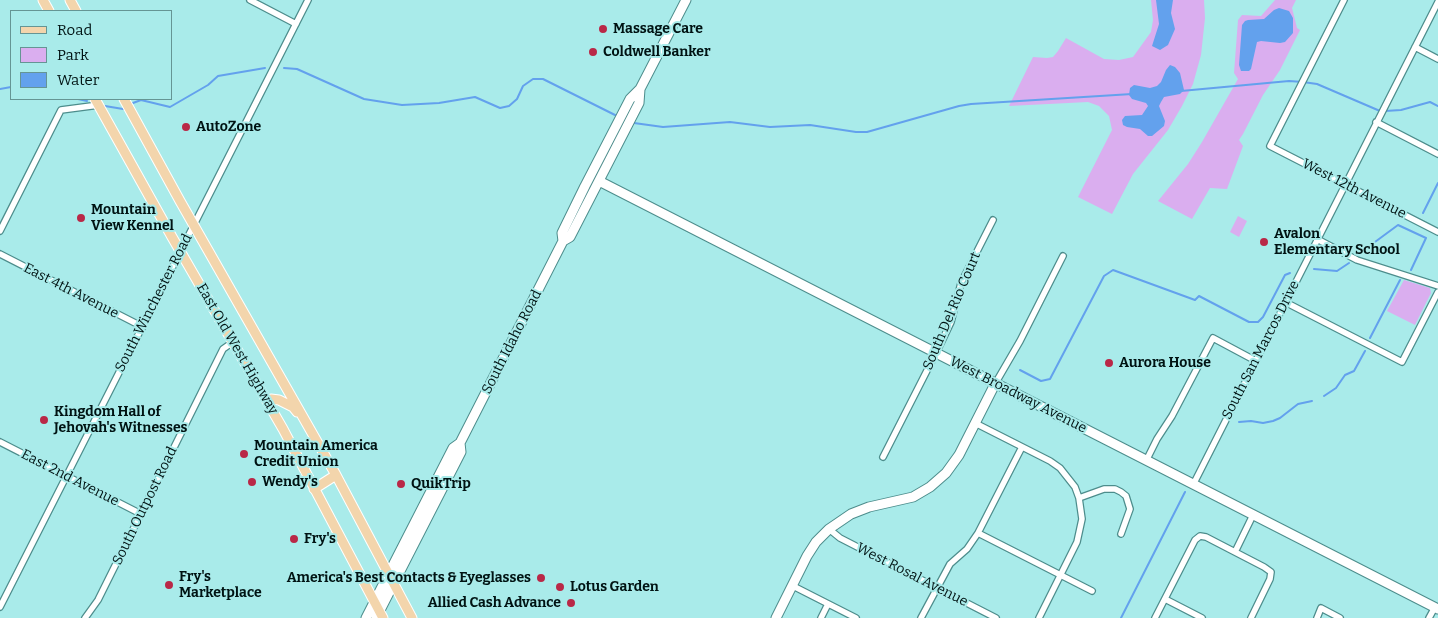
<!DOCTYPE html>
<html>
<head>
<meta charset="utf-8">
<style>
  body { margin:0 }
  #map { position:relative; width:1438px; height:618px; overflow:hidden; background:#a9ebea; font-family:Bitter,serif }
  canvas { display:block }
  .legend { position:absolute; left:10px; top:10px; width:162px; height:90px; box-sizing:border-box; background:#a9ebea; border:1px solid #659594; margin:0; padding:6px 9px; list-style:none; font-size:15px; color:#001313 }
  .legend li { display:flex; align-items:center; gap:10px; height:25px }
  .legend b { width:25px; border:1px solid #659594 }
</style>
</head>
<body>
<div id="map">
<canvas width="1438" height="618"></canvas>
<ul class="legend">
<li><b style="height:6px;background:#f3d5ac"></b>Road</li>
<li><b style="height:14px;background:#daaeef"></b>Park</li>
<li><b style="height:14px;background:#63a1ed"></b>Water</li>
</ul>
</div>
<script>
const g = document.querySelector('canvas').getContext('2d');
g.lineJoin = 'round';
function fill(path, color) { g.fillStyle = color; g.fill(path, 'evenodd'); }
const poly = rows => new Path2D(rows.map(r => 'M' + r).join(''));
function strokePath(path, color, width, dash) { g.strokeStyle = color; g.lineWidth = width; g.lineCap = dash ? 'butt' : 'round'; g.setLineDash(dash || []); g.stroke(path); }
function label(font, color, halo, rows, align = 'center') {
  g.font = font + ' Bitter,serif'; g.lineWidth = 4; g.setLineDash([]); g.textBaseline = 'middle'; g.strokeStyle = halo; g.fillStyle = color; for (const [text, x, y, turn = 0] of rows) {
    g.save(); g.translate(x, y); g.rotate((+turn || 0) * Math.PI / 180); g.textAlign = isNaN(turn) ? turn : align; if (halo) g.strokeText(text, 0, 0); g.fillText(text, 0, 0); g.restore();
  }
}
fill(poly([
  [1151,0,1204,0,1205,18,1201,55,1193,84,1182,106,1168,130,1133,174,1112,214,1078,197,1112,130,1109,116,1099,106,1088,102,1009,106,1033,57,1047,58,1053,57,1058,51,1066,38,1104,59,1119,60,1133,57,1151,32,1153,20],
  [1275,0,1296,0,1292,8,1297,28,1300,30,1280,70,1263,95,1243,134,1239,140,1243,146,1227,189,1210,188,1192,219,1158,201,1188,164,1202,142,1238,79,1234,73,1238,20,1242,15,1261,16],
  [1238,216,1247,221,1239,237,1230,232],
  [1404,280,1430,288,1431,293,1415,325,1387,311]
]), '#daaeef');
fill(poly([
  [1156,0,1173,0,1171,13,1175,29,1168,45,1160,50,1152,46,1159,24],
  [1279,8,1289,11,1293,18,1293,33,1285,42,1280,43,1261,41,1257,42,1251,69,1249,71,1241,71,1239,65,1242,25,1245,21,1248,20,1264,19,1274,10],
  [1170,65,1175,67,1180,73,1184,90,1180,94,1164,97,1161,102,1159,106,1165,121,1164,126,1152,136,1148,136,1140,129,1127,127,1123,125,1122,120,1125,116,1142,115,1148,106,1146,103,1132,99,1129,95,1130,88,1134,85,1150,88,1157,86,1161,82,1166,70]
]), '#63a1ed');
strokePath(poly([
  [284,68,297,69,364,99,402,105,439,103,475,97,500,108,509,106,517,99,523,86,533,79,543,79,615,115],
  [0,89,11,87],
  [1181,91,1289,81,1303,82,1317,84,1380,111],
  [78,99,87,101],
  [133,103,141,100,170,107,208,85,218,76,265,68],
  [105,106,123,109],
  [1385,111,1401,110,1430,102,1438,106],
  [634,123,663,127,730,122,770,127,810,125,856,132,867,132,959,106,971,104,1132,94],
  [1423,213,1438,183],
  [1360,253,1398,225,1426,238,1411,270],
  [1314,269,1337,271,1349,263],
  [1370,338,1400,280],
  [1020,370,1041,381,1050,379,1104,276,1113,270,1195,300,1199,296,1249,322,1258,322,1263,317,1285,275,1290,273],
  [1324,396,1336,388,1345,375,1354,371,1365,351],
  [1239,422,1251,421,1263,423,1273,421,1280,418,1298,404,1312,401],
  [1121,618,1185,492]
]), '#63a1ed', 2);
const street = poly([
  [250,0,296,24],
  [1344,0,1270,146,1438,232],
  [1415,47,1438,59],
  [1376,122,1438,154],
  [0,231,61,110,99,105],
  [1317,239,1357,260,1438,286],
  [0,254,143,327],
  [1285,302,1402,362,1438,292],
  [995,384,1020,341,1063,256],
  [975,423,1050,461,1060,468,1075,487,1079,498,1082,519,1077,542,1039,618],
  [0,442,141,514],
  [883,457,941,343,951,322,961,283,993,220],
  [1146,461,1157,439,1172,416,1213,338,1256,361],
  [1193,485,1438,2],
  [1079,498,1104,489,1115,489,1121,492,1126,496,1130,509,1121,534],
  [829,529,840,538,996,618],
  [978,533,1092,591],
  [1235,552,1253,515],
  [793,586,856,618],
  [1165,599,1202,618],
  [0,607,308,0],
  [85,618,98,600,223,349,233,342],
  [821,618,828,604],
  [921,618,950,564,967,549,978,533,1022,447],
  [1155,618,1195,540,1200,536,1206,537,1264,567,1271,572,1270,579,1251,618],
  [1317,618,1321,608,1340,618],
  [1429,618,1435,607]
]);
const secondary = poly([
  [599,181,1438,609],
  [563,241,562,233,585,186,630,99,640,89,686,0],
  [366,618,453,448,460,443],
  [376,618,461,452,460,443,563,241,570,237,639,103,640,89],
  [776,618,807,556,816,542,829,529,851,514,869,507,913,497,930,487,946,473,959,455,995,384]
]);
const primary = poly([
  [43,0,49,11],
  [70,0,76,11],
  [95,99,172,237,283,429,383,618],
  [124,99,180,201,336,475,412,618],
  [267,401,271,399,279,400,293,407,297,412],
  [314,489,336,475]
]);
strokePath(street, '#4d8d8c', 8);
strokePath(secondary, '#4d8d8c', 11);
strokePath(primary, '#fff', 11);
strokePath(street, '#fff', 5.5);
strokePath(secondary, '#fff', 9);
strokePath(primary, '#f3d5ac', 9);
for (const [x, y, r, color] of [
  [603,29,5,"#b92847"],
  [593,52,5,"#b92847"],
  [186,127,5,"#b92847"],
  [81,218,5,"#b92847"],
  [1264,242,5,"#b92847"],
  [1109,363,5,"#b92847"],
  [44,420,5,"#b92847"],
  [244,454,5,"#b92847"],
  [252,482,5,"#b92847"],
  [401,484,5,"#b92847"],
  [294,539,5,"#b92847"],
  [541,578,5,"#b92847"],
  [169,585,5,"#b92847"],
  [560,587,5,"#b92847"],
  [571,603,5,"#b92847"]
]) { const dot = new Path2D(); dot.arc(x, y, r, 0, 2 * Math.PI); g.fillStyle = color; g.fill(dot); strokePath(dot, '#a9ebea', 2); }
label('bold 14px', '#001313', '#a9ebea', [
  ["Massage Care",613,29],
  ["Coldwell Banker",603,52],
  ["AutoZone",196,127],
  ["Mountain",91,210],
  ["View Kennel",91,226],
  ["Avalon",1274,234],
  ["Elementary School",1274,250],
  ["Aurora House",1119,363],
  ["Kingdom Hall of",54,412],
  ["Jehovah's Witnesses",54,428],
  ["Mountain America",254,446],
  ["Credit Union",254,462],
  ["Wendy's",262,482],
  ["QuikTrip",411,484],
  ["Fry's",304,539],
  ["Fry's",179,577],
  ["Marketplace",179,593],
  ["America's Best Contacts & Eyeglasses",531,578,"right"],
  ["Lotus Garden",570,587],
  ["Allied Cash Advance",561,603,"right"]
], 'left');
label('14px', '#001313', '#a9ebea', [
  ["West 12th Avenue",1354,189,27],
  ["East 4th Avenue",71,291,27],
  ["South Winchester Road",154,303,-63],
  ["South Del Rio Court",952,311,-67],
  ["South Idaho Road",512,342,-63],
  ["East Old West Highway",237,349,60],
  ["South San Marcos Drive",1261,350,-63],
  ["West Broadway Avenue",1018,395,27],
  ["East 2nd Avenue",70,478,27],
  ["South Outpost Road",145,506,-64],
  ["West Rosal Avenue",912,575,27]
]);
</script>
</body>
</html>
